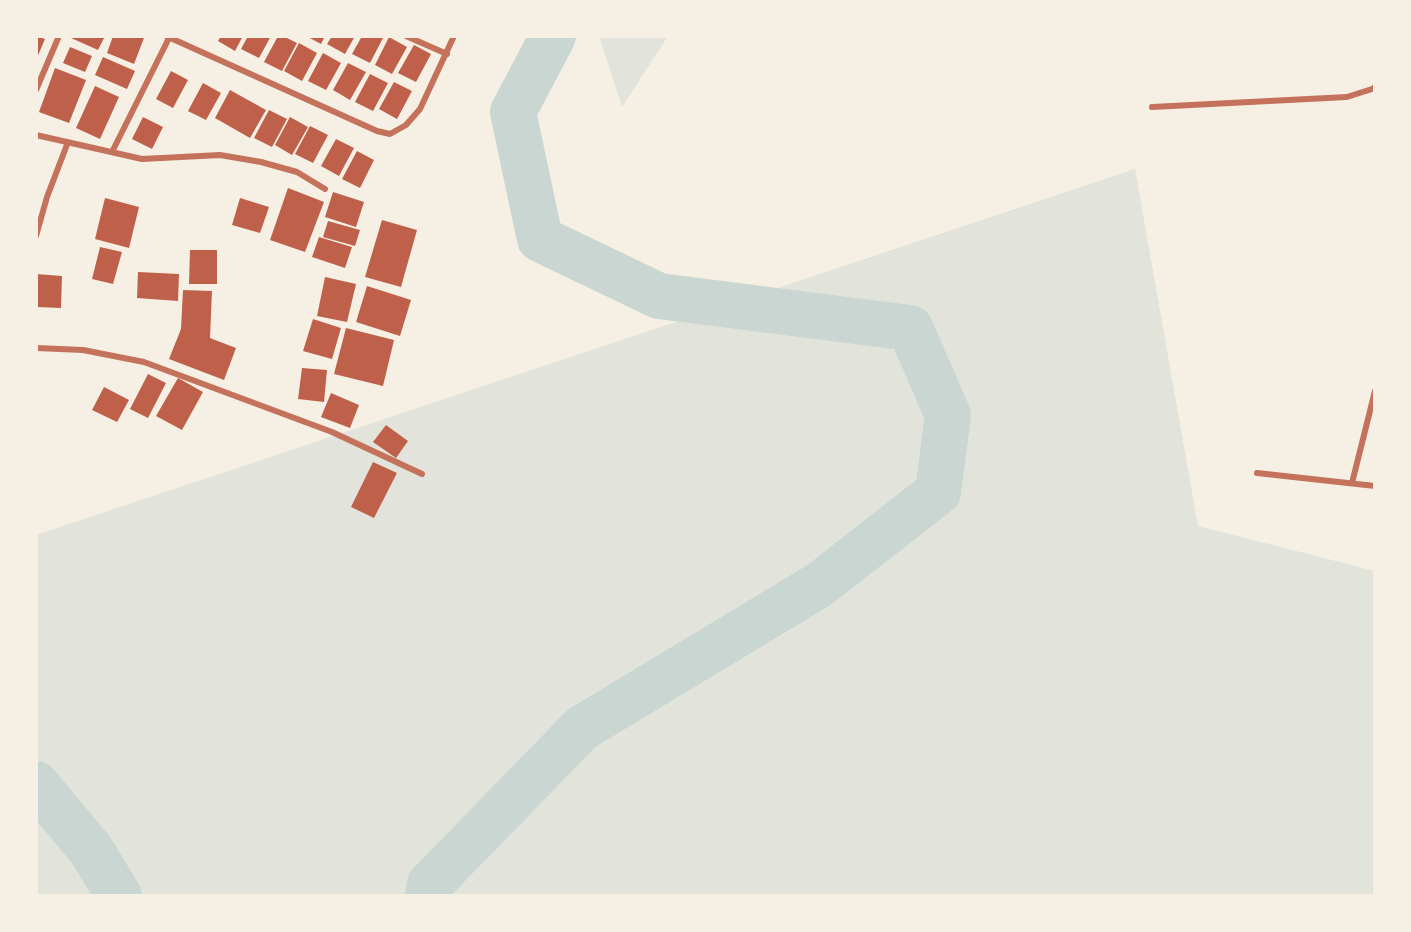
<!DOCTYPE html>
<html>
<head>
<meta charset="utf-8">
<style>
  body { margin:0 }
  #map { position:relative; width:1411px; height:932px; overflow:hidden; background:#f6efe4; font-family:"Sofia Sans Condensed",sans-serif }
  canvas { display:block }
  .frame { position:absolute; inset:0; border:38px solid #f6efe4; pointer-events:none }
</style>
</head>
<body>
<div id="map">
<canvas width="1411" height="932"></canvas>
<div class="frame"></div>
</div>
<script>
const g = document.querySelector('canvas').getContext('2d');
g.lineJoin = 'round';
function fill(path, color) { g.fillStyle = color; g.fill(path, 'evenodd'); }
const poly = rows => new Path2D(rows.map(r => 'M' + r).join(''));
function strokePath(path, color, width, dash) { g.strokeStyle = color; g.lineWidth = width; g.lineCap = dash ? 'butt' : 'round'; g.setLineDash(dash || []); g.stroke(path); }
fill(poly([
  [599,36,668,36,622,107],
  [1135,169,1198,526,1375,571,1375,896,36,896,36,535]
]), '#e2e4dc');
strokePath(poly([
  [36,784,91,850,119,896],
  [428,896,430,884,582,728,819,585,938,492,948,415,910,328,659,296,540,239,513,112,553,36]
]), '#c9d6d2', 46);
fill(poly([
  [36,36,45,39,36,60],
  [71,36,105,36,98,50,71,38],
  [113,36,144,38,134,64,107,53],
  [221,36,243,36,235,51,218,41],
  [248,36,271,36,259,58,241,49],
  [278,36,283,36,297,43,282,71,264,62],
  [306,36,325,36,321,44],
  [332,36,355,36,345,54,327,44],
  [362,36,384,36,370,63,352,54],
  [389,37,407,47,392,74,375,65],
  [299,43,317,53,302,81,284,71],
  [414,45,431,54,416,82,398,73],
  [70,47,92,56,85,72,63,63],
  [323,53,341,63,326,90,308,81],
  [103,57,135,71,127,89,95,75],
  [348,63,366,72,350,100,333,90],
  [55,68,86,80,69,123,39,112],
  [171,71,188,80,173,108,156,99],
  [370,74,388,83,373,111,355,102],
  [394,82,412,91,397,119,379,109],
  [203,83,221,93,206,120,188,111],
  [95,86,119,97,100,139,76,128],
  [230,90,266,110,250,138,215,118],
  [269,110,287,119,272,147,254,138],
  [143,117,163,127,152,149,132,139],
  [290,117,308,127,292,155,275,145],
  [310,126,328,135,313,163,295,154],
  [336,139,354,148,339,176,321,166],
  [357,151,374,160,360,188,342,179],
  [288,188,324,202,305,252,270,240],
  [333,192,364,202,356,227,325,217],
  [105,198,139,207,129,248,95,239],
  [240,198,269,207,260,233,232,225],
  [382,220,417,230,401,287,365,277],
  [328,221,360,230,355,246,323,237],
  [319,237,352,247,345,268,312,257],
  [100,247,122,252,113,284,92,279],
  [190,250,217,250,217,284,189,284],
  [138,272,179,274,178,301,137,298],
  [36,274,62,276,61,308,36,307],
  [325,277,356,284,347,322,317,316],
  [367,286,411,300,400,336,356,322],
  [183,290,212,291,210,338,236,348,224,380,169,359,181,329],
  [313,319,341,328,332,359,303,351],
  [346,328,394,340,383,386,334,374],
  [302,368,327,370,324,402,298,399],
  [148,374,166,383,148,418,130,409],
  [178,378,203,392,182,430,156,416],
  [104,387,129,400,117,422,92,410],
  [331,393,359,405,350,428,321,417],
  [386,425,408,441,396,458,373,442],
  [373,462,397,473,374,518,351,507]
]), '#bf614a');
strokePath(poly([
  [166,36,377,131,390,134,406,125,420,109,454,36],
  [406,36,447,54],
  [36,90,59,36],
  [1152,107,1347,97,1372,89,1375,87],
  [36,135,142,159,220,155,261,162,297,172,325,189],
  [112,152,170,36],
  [36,236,47,197,68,142],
  [36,348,83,350,144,362,332,432,422,474],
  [1257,473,1375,486],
  [1352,483,1375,391]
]), '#c5725c', 6);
</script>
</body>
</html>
